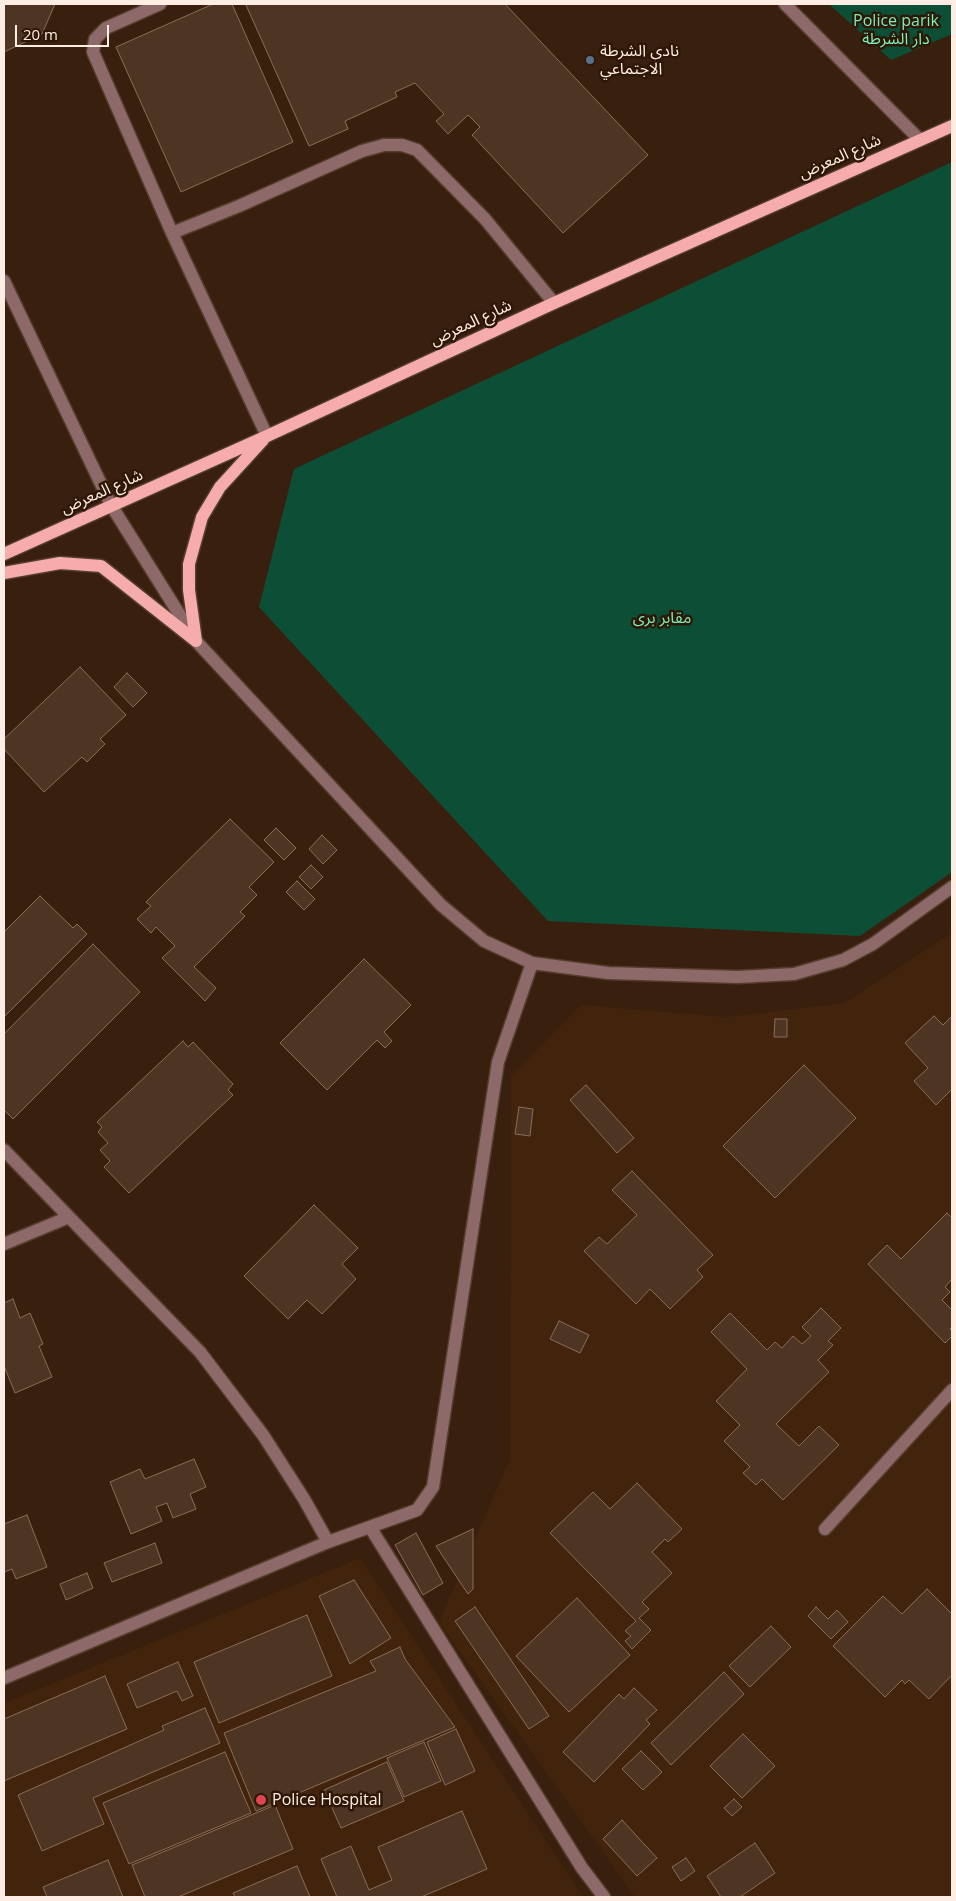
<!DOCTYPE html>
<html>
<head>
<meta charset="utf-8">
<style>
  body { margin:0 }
  #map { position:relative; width:956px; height:1901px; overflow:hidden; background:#39200e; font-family:"Open Sans",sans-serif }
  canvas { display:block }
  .frame { position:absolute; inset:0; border:5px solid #feede2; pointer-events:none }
  .scale { position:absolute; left:15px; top:25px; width:94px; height:22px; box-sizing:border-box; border:2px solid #feede2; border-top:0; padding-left:6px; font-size:15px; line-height:18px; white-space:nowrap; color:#feede2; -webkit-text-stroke:4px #2e1705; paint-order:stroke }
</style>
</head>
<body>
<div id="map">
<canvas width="956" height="1901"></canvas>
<div class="frame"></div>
<div class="scale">20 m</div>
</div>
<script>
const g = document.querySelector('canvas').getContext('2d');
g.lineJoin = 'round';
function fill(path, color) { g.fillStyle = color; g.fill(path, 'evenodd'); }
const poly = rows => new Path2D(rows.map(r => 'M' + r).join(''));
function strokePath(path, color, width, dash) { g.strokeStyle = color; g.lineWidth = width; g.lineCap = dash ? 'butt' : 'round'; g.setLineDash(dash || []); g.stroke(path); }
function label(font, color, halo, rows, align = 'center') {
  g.font = font + ' "Open Sans","Noto Sans Arabic",sans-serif'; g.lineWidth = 5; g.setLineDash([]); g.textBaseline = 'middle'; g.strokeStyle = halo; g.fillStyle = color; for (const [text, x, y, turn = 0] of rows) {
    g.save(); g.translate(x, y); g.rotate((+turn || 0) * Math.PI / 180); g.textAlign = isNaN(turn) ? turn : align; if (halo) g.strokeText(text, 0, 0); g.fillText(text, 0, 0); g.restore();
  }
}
fill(poly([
  [952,933,952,1897,635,1897,439,1622,510,1459,511,1076,581,1005,726,1017,844,1003],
  [360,1558,583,1897,4,1897,4,1703]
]), '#42230c');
fill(poly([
  [829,4,952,4,952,34,891,60],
  [952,162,952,872,860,936,548,921,259,607,294,469]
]), '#0d4f36');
const building = poly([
  [4,4,55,4,42,34,4,52,4,4],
  [213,4,232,4,293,142,181,192,116,47,213,4],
  [249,4,505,4,648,155,563,233,472,135,480,127,468,115,448,134,436,121,444,114,415,83,395,92,397,97,345,121,348,129,309,146,246,5,249,4],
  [80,667,126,715,100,739,105,744,87,762,82,757,44,792,4,749,4,739,80,667],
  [127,673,147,693,133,707,114,687,127,673],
  [230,819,274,862,249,887,257,895,240,912,245,916,194,967,216,988,205,1001,162,958,175,946,156,927,151,933,137,919,151,906,146,902,230,819],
  [276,828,296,848,284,860,264,840,276,828],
  [322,835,337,850,323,864,309,849,322,835],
  [311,865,323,877,311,889,299,877,311,865],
  [297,881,315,899,304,910,286,892,297,881],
  [40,896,73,928,77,924,87,934,4,1017,4,932,40,896],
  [93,944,140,992,13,1119,4,1110,4,1034,93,944],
  [364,959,411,1005,384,1032,392,1041,385,1048,377,1040,327,1090,280,1043,364,959],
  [934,1016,943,1025,952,1016,952,1089,936,1105,914,1081,928,1068,905,1043,934,1016],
  [775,1019,787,1019,787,1037,774,1037,775,1019],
  [183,1041,188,1047,193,1042,233,1084,228,1090,233,1095,129,1193,104,1167,110,1161,100,1150,108,1143,98,1132,102,1127,97,1122,183,1041],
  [804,1065,856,1118,775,1198,723,1146,804,1065],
  [586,1085,634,1138,617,1153,570,1100,586,1085],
  [519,1107,533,1109,530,1136,515,1134,519,1107],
  [632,1171,713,1255,697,1270,703,1277,670,1309,650,1289,636,1304,584,1251,599,1237,607,1244,637,1215,612,1190,632,1171],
  [314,1205,358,1248,342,1264,356,1279,322,1314,307,1300,288,1319,244,1276,314,1205],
  [947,1213,952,1218,952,1279,945,1287,950,1292,942,1300,952,1310,952,1327,950,1329,952,1331,952,1336,945,1343,868,1264,887,1245,901,1259,947,1213],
  [13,1299,20,1318,30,1313,43,1344,39,1346,52,1377,15,1393,4,1366,4,1303,13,1299],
  [821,1308,841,1328,828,1341,833,1345,818,1360,829,1372,776,1424,799,1446,819,1426,839,1445,783,1500,762,1479,756,1485,743,1473,750,1467,724,1441,740,1425,716,1401,747,1369,711,1332,730,1313,767,1350,775,1342,782,1348,793,1336,802,1344,811,1336,802,1327,821,1308],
  [559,1321,589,1335,580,1353,550,1339,559,1321],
  [194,1459,206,1487,190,1494,196,1509,173,1518,167,1503,156,1507,162,1521,131,1534,110,1482,140,1469,145,1479,194,1459],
  [637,1483,682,1529,668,1542,665,1539,652,1552,672,1573,642,1602,649,1609,639,1618,651,1630,632,1649,625,1641,631,1636,625,1631,636,1621,550,1533,593,1492,610,1509,637,1483],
  [27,1515,47,1567,16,1579,12,1569,4,1572,4,1524,27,1515],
  [473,1529,473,1589,468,1594,436,1546,473,1529],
  [416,1533,443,1583,423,1595,395,1545,416,1533],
  [155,1543,162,1563,112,1582,104,1563,155,1543],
  [87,1573,93,1588,66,1600,60,1584,87,1573],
  [354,1580,391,1638,350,1664,319,1596,354,1580],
  [927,1589,952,1614,952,1675,929,1699,909,1680,905,1684,902,1680,885,1697,833,1646,883,1596,902,1614,927,1589],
  [577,1598,630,1655,569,1712,516,1656,577,1598],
  [475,1607,549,1716,529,1729,455,1621,475,1607],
  [816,1607,828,1619,837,1610,848,1622,831,1639,808,1616,816,1607],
  [307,1615,332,1676,219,1723,194,1662,307,1615],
  [771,1626,791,1647,750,1687,729,1666,771,1626],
  [400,1647,405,1659,455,1727,256,1811,224,1733,376,1671,370,1661,400,1647],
  [178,1662,193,1696,182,1701,177,1691,137,1708,127,1684,178,1662],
  [724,1672,744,1694,671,1765,651,1743,724,1672],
  [105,1676,127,1729,4,1781,4,1719,105,1676],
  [634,1688,657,1710,646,1720,650,1724,594,1782,563,1752,619,1694,624,1699,634,1688],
  [205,1708,220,1743,93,1798,104,1824,42,1851,18,1795,164,1730,162,1726,205,1708],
  [456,1729,475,1771,445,1785,427,1742,456,1729],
  [743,1734,775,1766,742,1798,710,1766,743,1734],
  [424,1742,441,1781,404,1797,387,1758,424,1742],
  [641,1751,662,1772,643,1790,622,1769,641,1751],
  [225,1752,251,1813,129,1864,103,1803,225,1752],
  [387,1762,404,1801,341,1828,324,1790,387,1762],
  [734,1799,742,1807,732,1816,724,1808,734,1799],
  [275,1805,293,1849,178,1897,145,1897,132,1865,275,1805],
  [462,1811,487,1869,421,1897,337,1897,321,1859,351,1846,369,1890,392,1880,378,1847,462,1811],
  [622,1820,657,1858,637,1876,603,1839,622,1820],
  [755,1843,775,1873,740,1897,721,1897,707,1876,755,1843],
  [686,1858,695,1871,681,1881,672,1867,686,1858],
  [108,1860,123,1897,47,1897,43,1887,108,1860],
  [297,1866,310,1897,235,1897,233,1893,297,1866]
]);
fill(building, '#4e3422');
strokePath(building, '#8a6d59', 1);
const minor = poly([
  [160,4,106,28,95,39,93,52,172,233,267,436],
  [785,4,920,140],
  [172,233,239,206,362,151,384,145,402,145,417,150,485,219,554,303],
  [4,281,111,505,196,641,441,905,484,941,532,963,608,973,738,977,794,974,843,960,873,944,952,887],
  [4,1150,200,1352,263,1435,304,1499,328,1542,417,1510,433,1487,498,1062,532,963],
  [4,1244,69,1217],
  [370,1527,582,1868,604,1897],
  [825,1529,952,1390],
  [4,1678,328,1542]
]);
const major = poly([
  [4,554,267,436,554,303,952,126],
  [4,573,60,563,101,566,196,641],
  [196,641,189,590,189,564,202,517,220,487,263,440]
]);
strokePath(minor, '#553d2c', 15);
strokePath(major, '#553d2c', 15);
strokePath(minor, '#8d6a69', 12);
strokePath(major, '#f5acab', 12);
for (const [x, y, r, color] of [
  [590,60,5,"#5c6f8a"],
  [261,1800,6,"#e0444e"]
]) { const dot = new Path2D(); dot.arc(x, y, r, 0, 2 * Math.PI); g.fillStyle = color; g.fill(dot); strokePath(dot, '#2e1705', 2); }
label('16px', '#7beeb9', '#2e1705', [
  ["Police parik",896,21],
  ["دار الشرطة",896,39],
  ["مقابر برى",662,618]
]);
label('16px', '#feede2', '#2e1705', [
  ["نادي الشرطة",600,51],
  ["الاجتماعي",600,69],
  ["Police Hospital",272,1800]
], 'left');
label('16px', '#feede2', '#2e1705', [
  ["شارع المعرض",840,157,-24],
  ["شارع المعرض",471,323,-25],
  ["شارع المعرض",102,492,-24]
]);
</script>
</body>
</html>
